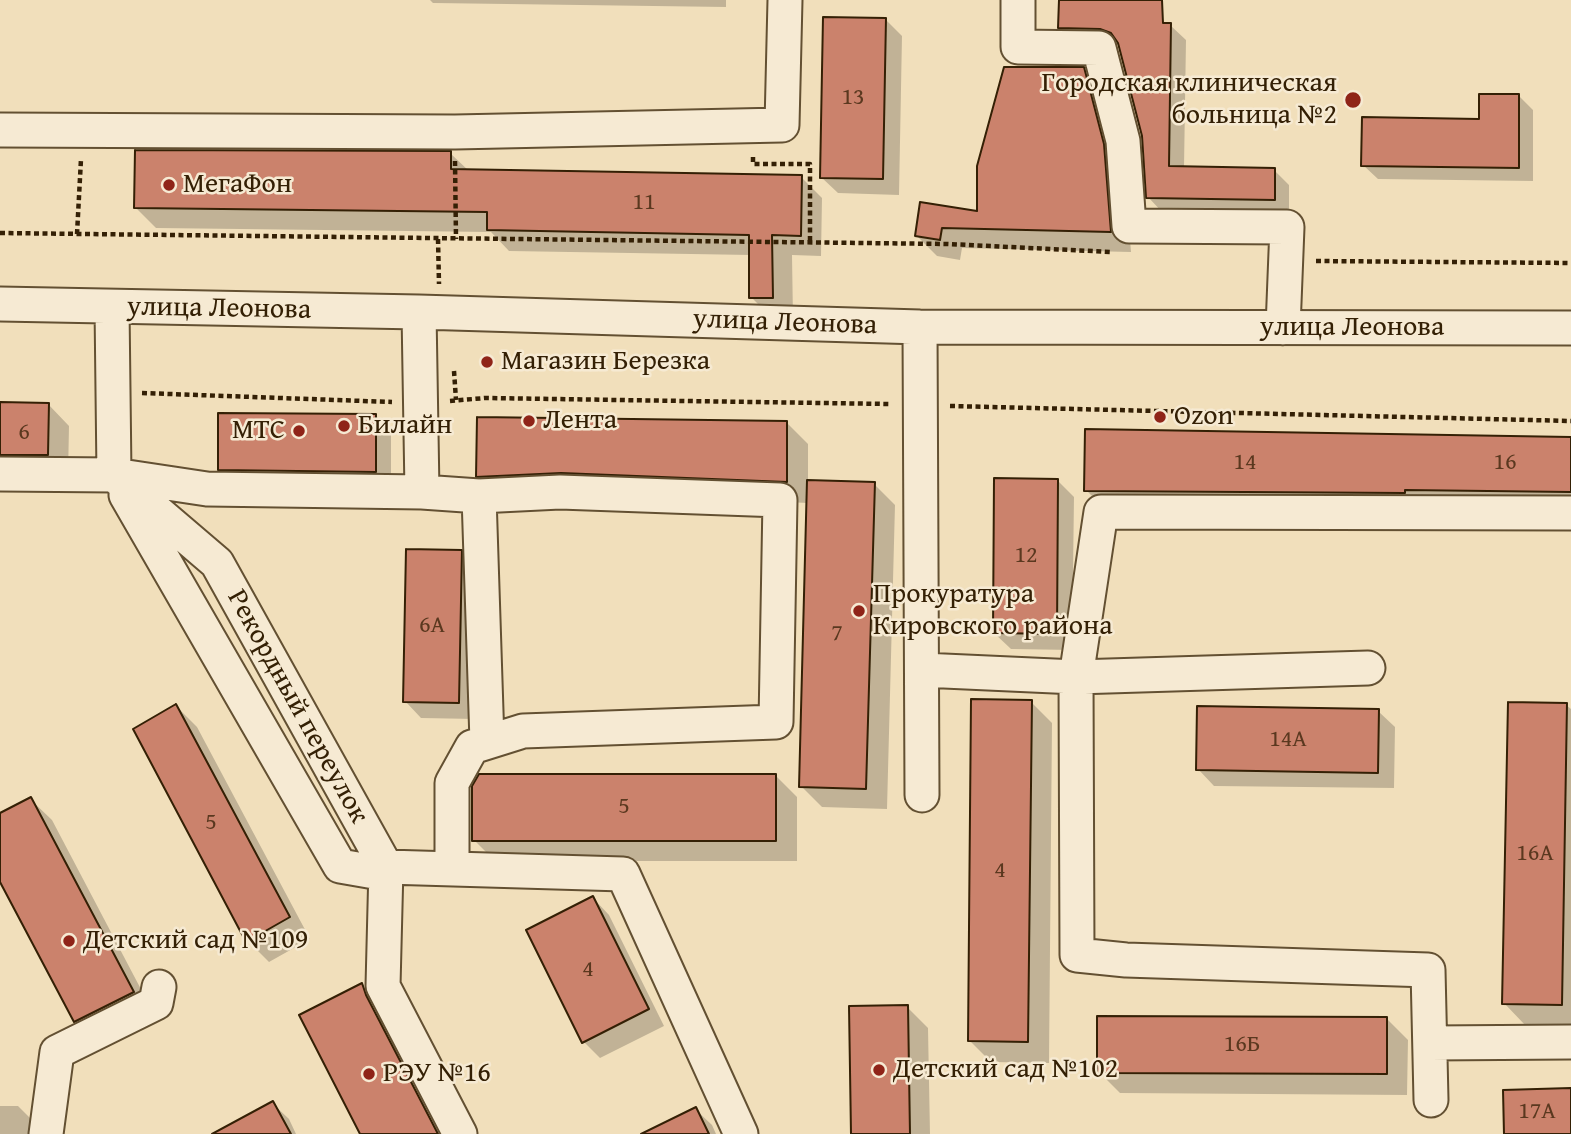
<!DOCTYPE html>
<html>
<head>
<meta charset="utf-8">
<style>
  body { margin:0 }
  canvas { display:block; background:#f1dfbb }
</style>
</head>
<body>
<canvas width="1571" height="1134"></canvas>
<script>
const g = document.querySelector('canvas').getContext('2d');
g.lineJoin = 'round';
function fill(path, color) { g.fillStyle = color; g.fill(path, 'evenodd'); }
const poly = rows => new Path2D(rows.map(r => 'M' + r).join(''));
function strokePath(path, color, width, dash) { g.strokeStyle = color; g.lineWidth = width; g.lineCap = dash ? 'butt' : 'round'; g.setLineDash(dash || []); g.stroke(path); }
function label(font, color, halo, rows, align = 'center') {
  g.font = font + ' "Gentium Book Plus",serif'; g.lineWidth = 5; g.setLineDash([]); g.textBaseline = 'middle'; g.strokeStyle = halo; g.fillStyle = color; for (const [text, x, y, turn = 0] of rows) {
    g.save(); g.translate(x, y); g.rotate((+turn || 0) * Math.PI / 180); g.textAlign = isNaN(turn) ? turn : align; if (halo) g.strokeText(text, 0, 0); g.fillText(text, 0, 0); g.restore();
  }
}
fill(poly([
  [430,0,726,0,726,7,433,3],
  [1058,0,1089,0,1131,20,1170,25,1186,40,1184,168,1274,170,1289,185,1289,214,1163,213,1148,197,1143,136,1120,45,1076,43,1060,28,1061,3],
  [886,20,902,36,899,195,838,193,821,177],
  [1083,69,1104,90,1124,166,1131,252,962,248,960,260,937,256,917,236,979,213],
  [1519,96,1533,110,1533,181,1378,179,1363,165,1480,120],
  [450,153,469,171,801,177,822,198,821,256,792,255,793,319,772,318,751,297,751,255,509,251,491,232,156,228,135,207],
  [0,404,48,404,69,426,68,476,0,483],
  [375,415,391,432,391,488,236,485,220,469],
  [787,423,808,444,808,482,874,484,895,505,887,809,822,807,801,786,808,503,583,493,499,497,478,476],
  [1571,438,1571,512,1106,510,1086,490],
  [1058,481,1074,497,1072,650,1011,649,994,633],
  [461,552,477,568,475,719,421,718,405,701],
  [1031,702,1052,723,1049,1063,991,1062,969,1040],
  [1566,705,1571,709,1571,1026,1525,1025,1504,1003],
  [176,706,197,727,310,939,269,962,248,941,135,729],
  [1378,711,1395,727,1394,788,1214,786,1198,769],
  [775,775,797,797,797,861,495,861,474,840],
  [30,799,52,820,154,1014,97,1042,76,1021,0,878,0,815],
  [593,898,609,915,664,1026,600,1058,583,1041],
  [362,985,383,1006,447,1134,362,1134],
  [907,1007,928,1028,930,1134,853,1134],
  [1386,1018,1408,1040,1407,1095,1120,1093,1099,1072],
  [272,1103,289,1119,296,1134,240,1134],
  [0,1106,18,1106,39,1127,39,1134,0,1134],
  [695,1109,712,1125,716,1134,644,1134]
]), '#0003');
const building = poly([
  [1059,0,1162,0,1163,23,1171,23,1169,166,1275,168,1275,200,1146,198,1142,136,1118,43,1111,33,1100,29,1058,28,1059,0],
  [823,17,886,18,883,179,820,178,823,17],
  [1004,67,1084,67,1104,144,1111,232,942,228,940,240,915,236,920,202,977,211,977,166,1004,67],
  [1479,94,1519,94,1519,168,1361,166,1362,117,1479,119,1479,94],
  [135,150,451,151,451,169,802,175,801,236,772,235,773,298,749,298,749,235,487,230,487,212,134,208,135,150],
  [0,402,49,403,48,455,0,455,0,402],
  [218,413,376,414,376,472,218,470,218,413],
  [477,417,787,421,787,482,561,473,476,477,477,417],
  [1085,429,1571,437,1571,492,1405,490,1405,493,1084,491,1085,429],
  [994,478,1058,479,1057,634,993,633,994,478],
  [807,480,875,482,866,789,799,787,807,480],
  [406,549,462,550,459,703,403,702,406,549],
  [971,699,1032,700,1028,1042,968,1041,971,699],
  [1508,702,1567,703,1562,1005,1502,1004,1508,702],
  [176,704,290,917,246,942,133,729,176,704],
  [1197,706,1379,709,1378,773,1196,770,1197,706],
  [479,774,776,774,776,841,472,841,472,786,479,774],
  [31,797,134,992,74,1022,0,882,0,813,31,797],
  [593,896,649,1009,582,1043,526,930,593,896],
  [362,983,366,995,438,1134,360,1134,299,1015,362,983],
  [908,1005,910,1134,851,1134,849,1006,908,1005],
  [1097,1016,1387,1017,1387,1074,1097,1073,1097,1016],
  [1571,1088,1571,1134,1504,1134,1503,1090,1571,1088],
  [273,1101,291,1134,212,1134,273,1101],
  [696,1107,709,1134,641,1134,696,1107]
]);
fill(building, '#cb826c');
strokePath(building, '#342005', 2);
const minor = poly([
  [1018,0,1018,47,1099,48,1123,141,1129,226,1287,227,1283,328],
  [0,130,455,132,782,125,785,0],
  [0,304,419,312,920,327,1571,328],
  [112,307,114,475,217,563,386,867,383,986,460,1134],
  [920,327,922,795],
  [0,474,114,475,207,489,422,492,419,312],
  [422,492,479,496,560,492,780,500,776,722,523,731,472,747,452,783,452,869],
  [126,495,340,866,386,874],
  [479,496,487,742],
  [1368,668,1076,677,1101,512,1571,513],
  [922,670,1076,677,1077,955,1126,960,1428,970,1431,1100],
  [386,867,623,874,741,1134],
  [1430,1043,1571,1042],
  [46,1134,57,1052,156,1003,159,987]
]);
strokePath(minor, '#635032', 37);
strokePath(poly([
  [753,157,753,164,810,164,810,242],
  [455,161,456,239],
  [0,233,948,244,1112,252],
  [77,234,81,159],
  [438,239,439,284],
  [1316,261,1571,263],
  [454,371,456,400],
  [142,393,392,402],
  [450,401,485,398,889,404],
  [950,406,1571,421]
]), '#342005', 4.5, [5, 3.5]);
strokePath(minor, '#f6ead3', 33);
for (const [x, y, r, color] of [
  [1353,100,9,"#8f2418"],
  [169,185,7,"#8f2418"],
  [487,362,7,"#8f2418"],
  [1160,417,7,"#8f2418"],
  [529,421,7,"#8f2418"],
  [344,426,7,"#8f2418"],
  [299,431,7,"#8f2418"],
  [859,611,7,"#8f2418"],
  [69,941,7,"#8f2418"],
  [879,1070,7,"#8f2418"],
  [369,1074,7,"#8f2418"]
]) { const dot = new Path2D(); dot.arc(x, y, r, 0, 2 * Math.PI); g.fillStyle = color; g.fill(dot); strokePath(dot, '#f6ead3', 2.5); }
label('24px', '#5a381f', null, [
  ["13",853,98],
  ["11",644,203],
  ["6",24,433],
  ["14",1245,463],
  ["16",1505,463],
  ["12",1026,556],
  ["6А",432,626],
  ["7",837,634],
  ["14А",1288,740],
  ["5",624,807],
  ["5",211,823],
  ["16А",1535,854],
  ["4",1000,871],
  ["4",588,970],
  ["16Б",1242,1045],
  ["17А",1537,1112]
]);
label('28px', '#342005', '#f6ead3', [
  ["Городская клиническая",1337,84,"right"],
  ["больница №2",1337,116,"right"],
  ["МегаФон",183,185],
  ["Магазин Березка",501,362],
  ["Ozon",1174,417],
  ["Лента",543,421],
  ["Билайн",358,426],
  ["МТС",285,431,"right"],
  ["Прокуратура",873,595],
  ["Кировского района",873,627],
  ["Детский сад №109",83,941],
  ["Детский сад №102",893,1070],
  ["РЭУ №16",383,1074]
], 'left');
label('28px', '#342005', '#f6ead3', [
  ["улица Леонова",219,309,1],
  ["улица Леонова",785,323,2],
  ["улица Леонова",1352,328],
  ["Рекордный переулок",297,707,61]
]);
</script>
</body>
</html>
